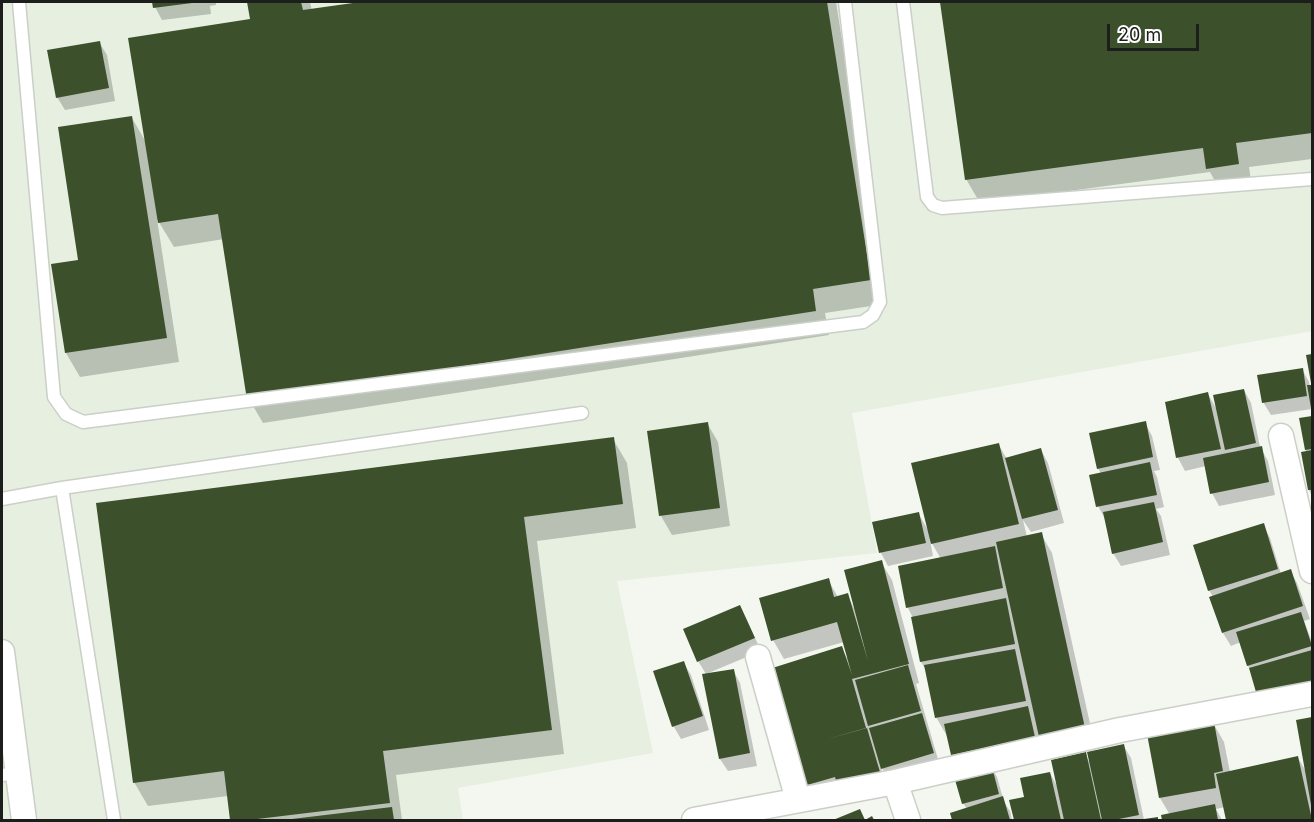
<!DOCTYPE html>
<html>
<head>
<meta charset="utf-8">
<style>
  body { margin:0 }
  #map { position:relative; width:1314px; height:822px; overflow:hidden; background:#f3f7f0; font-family:Inter,sans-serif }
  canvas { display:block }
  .frame { position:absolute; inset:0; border:3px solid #1c1e1b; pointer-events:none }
  .scale { position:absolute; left:1107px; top:24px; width:92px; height:27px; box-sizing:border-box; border:3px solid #1c1e1b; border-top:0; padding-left:8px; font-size:18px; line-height:21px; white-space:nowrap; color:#1c1e1b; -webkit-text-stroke:4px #fff; paint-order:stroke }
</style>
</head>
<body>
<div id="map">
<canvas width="1314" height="822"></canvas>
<div class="frame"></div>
<div class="scale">20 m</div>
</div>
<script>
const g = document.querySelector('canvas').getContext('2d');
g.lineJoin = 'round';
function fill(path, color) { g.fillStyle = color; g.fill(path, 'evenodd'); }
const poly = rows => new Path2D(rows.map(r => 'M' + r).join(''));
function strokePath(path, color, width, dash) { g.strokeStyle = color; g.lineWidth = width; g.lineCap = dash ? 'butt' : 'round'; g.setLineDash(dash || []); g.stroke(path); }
fill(poly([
  [2,2,1312,2,1312,331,852,413,877,553,617,581,653,753,458,788,463,820,2,820]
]), '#e6efe0');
fill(poly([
  [154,2,216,2,216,5,210,6,211,14,162,20,155,7],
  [249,2,310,2,312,11,355,4,354,2,836,2,884,304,825,313,829,335,263,423,249,399,224,239,174,247,157,219,179,362,80,377,66,353,52,265,80,261,132,118,147,144,252,20],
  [941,2,1312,2,1312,159,1249,167,1252,188,1221,192,1210,172,980,203,966,179],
  [99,42,107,55,115,101,65,110,57,97],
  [1302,369,1309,382,1310,387,1312,388,1312,409,1271,415,1263,402],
  [1244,390,1251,403,1260,447,1268,461,1275,495,1219,506,1212,493,1206,466,1185,471,1178,458,1166,403,1208,394,1217,410],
  [1312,417,1312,496,1309,490,1306,452,1301,419],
  [707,423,718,442,730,526,672,535,661,516,648,432],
  [1145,423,1152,436,1160,470,1154,471,1157,477,1164,507,1156,509,1161,516,1170,555,1121,566,1113,553,1105,519,1098,506,1101,474,1098,468],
  [613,439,627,463,636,528,537,541,564,754,396,775,402,820,231,820,228,796,148,806,134,782],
  [998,444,1007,459,1041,450,1048,463,1064,523,1031,532,1023,520,1027,537,1041,534,1052,553,1095,746,1039,734,1042,750,960,767,952,755,947,736,936,717,927,672,921,662,913,618,908,608,899,567,941,559,930,540,933,556,888,566,881,553,874,523,918,513,928,530],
  [1263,525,1270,538,1281,574,1290,571,1297,583,1310,619,1304,621,1312,642,1312,699,1251,671,1248,666,1241,642,1231,646,1223,633,1211,598,1213,597,1209,590],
  [881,562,892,580,919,683,916,684,940,766,890,781,882,768,881,768,886,785,846,796,802,786,841,648,847,658,848,658,844,642,784,659,773,640,828,580,838,597,847,595,854,608],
  [740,607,747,620,761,651,706,674,698,661],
  [683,662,691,675,709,730,681,739,674,727,655,672],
  [733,670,740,683,757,766,728,771,720,759],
  [1312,719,1312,820,1228,820,1225,807,1216,809,1222,820,1163,820,1163,816,1170,815,1160,798,1149,735,1213,723,1224,742,1230,772,1298,758,1307,773,1298,721],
  [1123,745,1131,758,1144,820,1015,820,1011,801,1025,798,1050,773,1057,786,1085,754,1091,765],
  [990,765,997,777,1004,802,1010,811,1012,820,954,820,952,814,967,809,963,803]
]), '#0003');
fill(poly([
  [152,2,192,2,192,3,153,8],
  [247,2,301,2,303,10,360,2,827,2,871,280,813,289,816,311,247,400,218,214,158,223,128,38,250,19],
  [940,2,1312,2,1312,133,1236,143,1239,164,1206,169,1203,148,965,180],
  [100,41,109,88,56,98,47,50],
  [132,116,167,338,65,353,51,264,78,260,58,127],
  [1312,354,1312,382,1311,383,1306,355],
  [1303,368,1307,396,1262,403,1257,375],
  [1307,385,1312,385,1312,408,1311,408],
  [1244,389,1256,443,1225,450,1213,395],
  [1208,392,1221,449,1176,458,1165,402],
  [1312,416,1312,449,1305,450,1299,418],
  [1146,421,1153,457,1097,469,1089,433],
  [708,422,720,508,659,516,647,431],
  [614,437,623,504,524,517,552,730,383,751,390,803,249,820,230,820,224,771,133,783,96,503],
  [999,443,1019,524,931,544,911,463],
  [1262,446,1269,482,1210,494,1203,458],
  [1041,448,1058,510,1022,519,1005,458],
  [1312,450,1312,490,1308,490,1301,452],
  [1150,462,1157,495,1096,507,1089,475],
  [1154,502,1163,542,1112,554,1103,512],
  [919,512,926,543,879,553,872,522],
  [1264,523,1278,569,1208,591,1193,545],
  [1042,532,1085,728,1039,737,996,542],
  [995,546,1003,588,906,608,898,566],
  [882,560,909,664,852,679,866,728,824,740,867,728,880,772,837,784,835,777,800,787,766,670,842,646,852,675,837,622,771,641,759,598,829,578,834,597,848,593,868,661,844,570],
  [1291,569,1303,606,1222,633,1209,597],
  [1006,598,1015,644,920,662,911,617],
  [740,605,755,638,697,662,683,629],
  [1301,612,1312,646,1247,666,1236,632],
  [1015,649,1026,701,935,718,924,665],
  [1312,650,1312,685,1258,699,1249,668],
  [684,661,703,716,672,727,653,671],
  [908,665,921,711,868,726,855,680],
  [734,669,750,753,719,759,702,674],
  [1028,706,1035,737,951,755,944,724],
  [922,713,934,753,881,769,869,728],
  [1312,717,1312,805,1311,805,1296,720],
  [1214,722,1223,771,1214,773,1216,788,1159,798,1147,734],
  [1124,744,1139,815,1114,820,1102,820,1087,752],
  [1086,752,1101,820,1064,820,1051,760],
  [1298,756,1312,820,1226,820,1216,774],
  [991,763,999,794,962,804,953,773],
  [1050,772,1061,820,1014,820,1009,800,1024,797,1020,778],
  [1003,796,1010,820,952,820,950,813],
  [1215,804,1218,820,1162,820,1161,815],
  [392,807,394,820,292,820,292,819],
  [860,809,865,820,872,816,874,820,833,820],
  [1158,817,1158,820,1144,820,1144,819]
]), '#3b502b');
const lane = poly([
  [19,2,54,397,66,414,83,422,863,322,873,315,880,302,845,2],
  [903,2,927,197,933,205,942,208,1312,179],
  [62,488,114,820],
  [2,499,62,488,582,413],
  [2,775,17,773]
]);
const street = poly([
  [1281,436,1312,571],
  [2,652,24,820],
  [758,657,798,800],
  [895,782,908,820],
  [694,820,895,782,1120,730,1312,694]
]);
strokePath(lane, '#cbcfc8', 15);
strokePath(street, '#cbcfc8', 27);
strokePath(lane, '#fff', 12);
strokePath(street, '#fff', 24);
</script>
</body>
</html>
